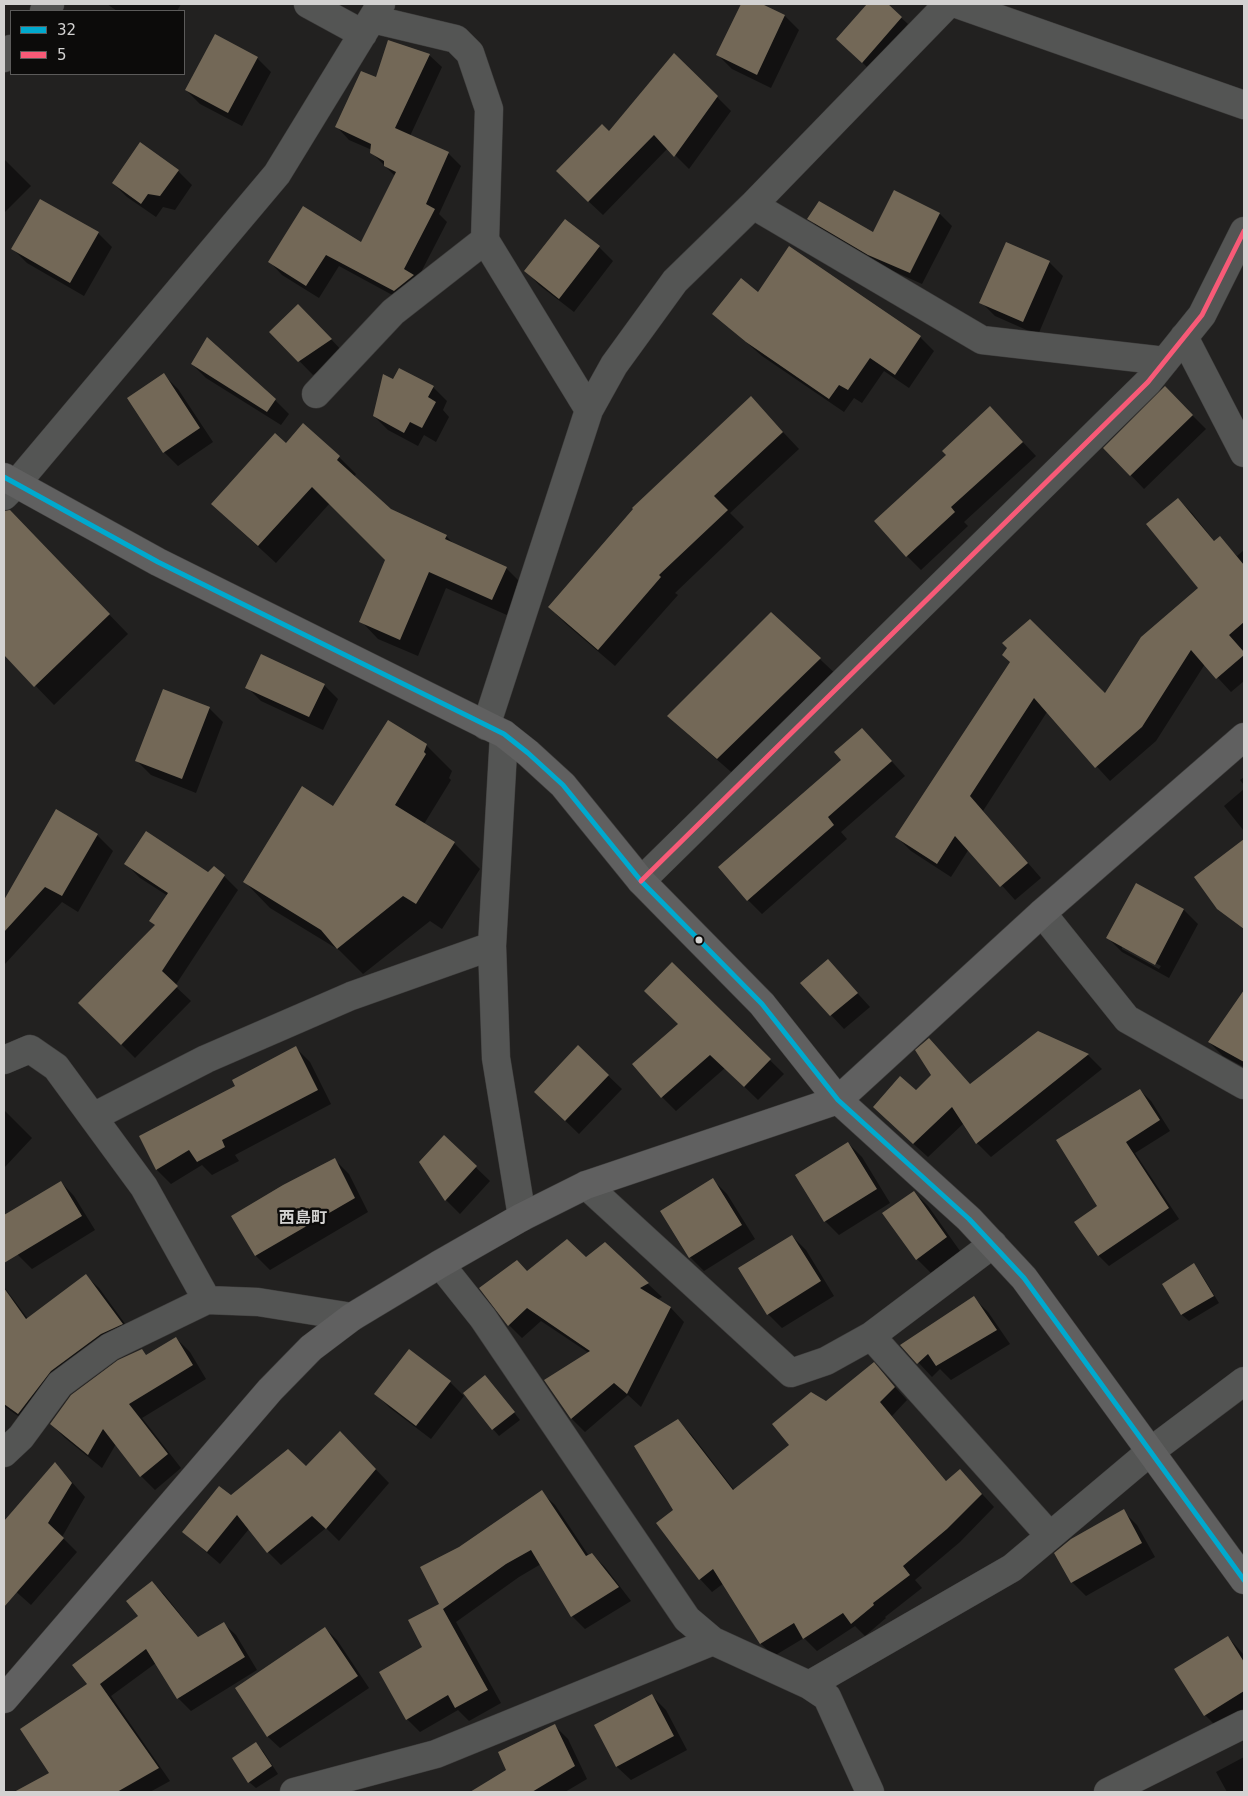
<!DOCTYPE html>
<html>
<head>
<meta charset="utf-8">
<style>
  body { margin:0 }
  #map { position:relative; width:1248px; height:1796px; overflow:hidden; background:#222120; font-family:"DejaVu Sans",sans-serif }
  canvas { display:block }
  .frame { position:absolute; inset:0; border:5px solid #d3d2d1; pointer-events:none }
  .legend { position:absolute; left:10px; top:10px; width:175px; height:65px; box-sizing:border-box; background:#0c0b0a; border:1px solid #5c5b5a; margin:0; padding:6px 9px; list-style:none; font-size:15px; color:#d3d2d1 }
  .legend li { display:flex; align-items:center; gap:10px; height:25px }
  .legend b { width:25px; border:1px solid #5c5b5a }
</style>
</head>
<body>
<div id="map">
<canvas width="1248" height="1796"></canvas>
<div class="frame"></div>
<ul class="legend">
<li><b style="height:6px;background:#00a9ce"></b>32</li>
<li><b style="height:6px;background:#f75a77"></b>5</li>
</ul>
</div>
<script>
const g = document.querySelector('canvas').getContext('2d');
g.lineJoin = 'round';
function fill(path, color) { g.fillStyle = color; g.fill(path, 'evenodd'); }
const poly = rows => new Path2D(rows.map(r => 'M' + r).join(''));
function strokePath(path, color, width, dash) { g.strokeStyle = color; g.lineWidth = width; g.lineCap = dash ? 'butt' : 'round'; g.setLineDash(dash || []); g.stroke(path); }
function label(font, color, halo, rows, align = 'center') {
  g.font = font + ' "DejaVu Sans","Noto Sans JP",sans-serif'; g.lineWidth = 5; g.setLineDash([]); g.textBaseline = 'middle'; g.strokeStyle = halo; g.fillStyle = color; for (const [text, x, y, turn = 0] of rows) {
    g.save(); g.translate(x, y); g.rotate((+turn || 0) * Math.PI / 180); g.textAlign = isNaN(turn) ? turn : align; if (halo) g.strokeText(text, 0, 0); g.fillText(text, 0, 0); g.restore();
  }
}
fill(poly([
  [107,4,181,4,177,11,117,11],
  [743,4,759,4,785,16,799,30,771,88,732,69,718,55],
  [868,4,886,4,908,24,869,69,838,39],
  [674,54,731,111,689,169,668,148,603,215,571,185,609,132],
  [429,55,442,67,410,136,449,154,461,166,439,214,447,222,417,280,407,303,339,266,319,298,282,275,270,262,362,244,395,176,371,152,372,150,349,140,337,127,376,79],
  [257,58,271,72,242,126,200,104,186,90],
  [140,144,178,171,192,185,175,210,163,207,156,217,127,197,113,183],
  [4,159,31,186,4,213],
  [895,191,940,214,952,226,922,284,882,266,821,230,809,219,874,234],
  [98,233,112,247,84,296,27,263,13,249],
  [599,247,613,261,574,312,539,285,526,271],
  [789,248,920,337,934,351,909,388,884,371,862,403,854,398,844,412,762,356,714,314,758,294],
  [1049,262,1063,276,1038,335,995,316,981,302],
  [312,319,345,354,313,375,271,332],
  [192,364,275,400,289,414,281,425,206,378],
  [164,375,178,389,213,442,178,466,164,452],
  [393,381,433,387,447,401,443,410,449,417,436,442,424,435,418,446,388,430,374,416],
  [1165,388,1206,429,1144,489,1105,448],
  [751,398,799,449,730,513,744,527,675,593,678,595,615,666,566,624,549,607],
  [1004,422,1036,456,964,522,968,526,921,570,907,556],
  [286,444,339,457,356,474,354,477,390,510,446,536,456,546,506,568,523,585,509,616,446,588,418,656,378,639,361,621,387,560,330,503,276,563,230,521],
  [1178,499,1192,513,1215,542,1220,538,1237,556,1244,550,1244,648,1242,650,1244,652,1244,681,1231,692,1205,664,1156,741,1110,781,1047,712,983,811,1041,878,1015,900,969,849,951,877,911,851,897,837,1011,662,1105,695,1200,588],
  [17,519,128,634,54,705,4,653,4,532],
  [771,613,841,679,738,778,690,736,669,716],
  [324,685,338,699,323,730,261,701,247,687],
  [209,708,223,722,196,793,151,775,137,761],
  [876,744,905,776,841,832,847,839,762,914,748,900,843,760],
  [426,745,452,771,449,778,451,780,424,824,454,843,480,869,442,929,430,921,363,974,339,950,270,908,245,882,334,808],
  [1244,777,1244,785,1240,780],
  [1244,789,1244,831,1224,806],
  [56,811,97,835,113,851,78,912,62,902,4,965,4,902],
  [126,864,224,876,238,890,175,986,191,1001,135,1058,80,1003,156,926,168,896,140,878],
  [1136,885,1184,910,1198,924,1169,978,1122,952,1108,938],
  [1122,946,1161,966,1159,969,1122,949],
  [828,961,870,1007,844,1029,831,1015],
  [672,964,784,1074,758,1100,725,1068,676,1111,662,1097,680,1024],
  [1232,1010,1244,1017,1244,1067,1223,1056,1209,1042],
  [1039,1032,1088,1055,1102,1069,991,1157,977,1143,964,1123,928,1157,888,1121,916,1091,971,1085],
  [578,1047,622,1089,579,1134,549,1105],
  [296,1048,310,1062,331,1104,235,1155,239,1161,212,1175,202,1165,171,1184,157,1170,140,1137,237,1087],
  [1140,1090,1151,1101,1170,1131,1135,1153,1179,1219,1109,1266,1099,1256,1099,1207],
  [4,1110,32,1138,4,1168],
  [444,1137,490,1181,460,1214,446,1200,420,1162],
  [848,1143,862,1157,890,1203,839,1235,825,1221],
  [335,1160,349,1174,368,1212,270,1270,256,1256,233,1216],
  [713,1180,727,1194,755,1239,704,1271,690,1257],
  [61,1182,74,1196,95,1230,32,1269,18,1255,4,1231,4,1217],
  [914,1192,928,1206,960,1251,931,1273,917,1259],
  [792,1236,806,1250,834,1296,782,1328,768,1314],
  [605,1244,662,1297,657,1300,671,1308,684,1322,641,1407,628,1395,585,1432,572,1419,546,1381,589,1353,541,1321,522,1338,509,1325,527,1272,586,1259],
  [1193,1265,1200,1272,1219,1303,1189,1321,1182,1315,1163,1284],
  [86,1276,99,1288,134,1336,32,1426,4,1406,4,1378,17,1359,4,1341,4,1287,28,1319],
  [974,1298,988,1312,1010,1344,951,1380,940,1369,932,1377,902,1345],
  [176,1338,190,1352,206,1379,142,1418,181,1468,155,1490,141,1476,116,1444,102,1468,65,1438,51,1424,147,1356],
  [409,1351,450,1382,464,1396,431,1439,390,1408,376,1394],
  [485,1376,520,1420,499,1436,493,1429],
  [886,1377,907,1400,892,1416,947,1482,973,1484,994,1507,960,1542,915,1580,922,1588,885,1617,886,1618,865,1636,855,1626,817,1651,804,1638,774,1656,761,1644,724,1583,712,1592,700,1579,675,1510,678,1421,691,1434,735,1491,790,1445,826,1403],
  [353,1446,389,1483,339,1541,326,1528,281,1565,268,1552,249,1529,220,1564,183,1532,231,1497,307,1467],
  [55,1463,85,1497,62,1537,77,1552,31,1605,4,1581,4,1523],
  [541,1492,555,1505,589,1556,592,1554,605,1567,631,1601,585,1629,572,1616,541,1564,519,1577,456,1622,501,1703,469,1721,458,1710,420,1732,407,1719,423,1648,441,1604,460,1548],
  [1123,1511,1137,1525,1155,1557,1086,1596,1072,1582],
  [151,1582,164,1594,199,1638,223,1623,236,1635,257,1670,191,1711,178,1698,156,1663,111,1696,170,1781,150,1792,56,1792,47,1776,51,1773,88,1684,140,1616],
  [325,1628,337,1640,369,1688,280,1748,268,1737,237,1689],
  [1228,1637,1244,1655,1244,1714,1219,1729,1205,1715],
  [652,1696,666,1710,687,1750,631,1780,617,1767,596,1726],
  [555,1726,568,1739,587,1779,565,1792,472,1792,508,1770],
  [256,1744,263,1751,278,1774,256,1788,249,1782],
  [1244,1757,1244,1792,1227,1792,1216,1772]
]), '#0007');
fill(poly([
  [741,4,762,4,785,15,757,75,716,55],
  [867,4,888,4,902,17,862,63,836,39],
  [215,34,258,57,228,113,185,90],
  [388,40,430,54,395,128,449,152,426,204,435,209,404,269,414,275,394,291,326,255,306,286,268,262,303,206,361,242,396,172,384,166,384,161,370,153,371,144,335,127,361,71,376,77],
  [674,53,718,96,674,157,654,135,588,202,556,171,602,124,609,131],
  [140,142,179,170,160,196,148,194,141,204,112,183],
  [894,190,940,213,910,273,868,255,807,219,819,201,873,232],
  [40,199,99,232,70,283,11,249],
  [565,219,600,246,559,299,524,271],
  [1006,242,1050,261,1023,322,979,303],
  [789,246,921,336,895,375,870,358,848,390,839,385,829,399,746,342,712,314,741,278,758,292],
  [298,304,332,339,298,362,269,332],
  [207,337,276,399,267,412,191,364],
  [399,368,434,386,428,397,436,402,422,428,410,422,404,433,373,416,383,374,393,379],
  [164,373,200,428,163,453,127,398],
  [1165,386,1193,415,1130,476,1103,448],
  [751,396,783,432,714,496,728,510,659,575,661,577,598,650,548,607,633,509,632,508],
  [990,406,1023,442,951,507,955,512,906,557,874,521,946,455,942,451],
  [303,423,340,456,337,460,391,509,447,535,445,539,507,567,492,600,429,572,400,640,359,622,385,560,312,487,258,546,211,504,275,433,286,443],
  [1178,498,1214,541,1220,536,1244,565,1244,622,1229,635,1244,652,1244,655,1216,679,1191,650,1142,727,1095,768,1034,698,970,796,1028,863,1000,887,955,836,937,864,895,837,1010,662,1002,655,1007,648,1002,643,1030,619,1105,693,1141,637,1198,588,1146,524],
  [10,510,110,614,34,687,4,655,4,511],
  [771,612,821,658,717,759,667,716],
  [261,654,325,684,309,717,245,688],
  [163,689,210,707,182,779,135,761],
  [388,720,427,744,424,752,426,754,395,805,455,842,416,904,403,896,337,949,321,930,243,882,302,786,333,806],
  [862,728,892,761,828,817,834,825,747,901,718,867,841,760,834,752],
  [56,809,98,834,62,896,45,887,4,932,4,900],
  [146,831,208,872,214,866,225,875,162,971,178,986,121,1045,78,1003,155,925,149,921,168,893,124,864],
  [1244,839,1244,929,1217,909,1194,877],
  [1136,883,1184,909,1155,965,1106,938],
  [828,959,858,993,830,1016,800,983],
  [672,962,771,1059,744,1087,710,1055,661,1098,632,1064,678,1024,644,991],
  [1244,990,1244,1062,1208,1042],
  [1038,1031,1089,1054,976,1144,952,1107,913,1144,873,1107,900,1076,916,1090,931,1075,915,1050,929,1038,970,1084],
  [578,1045,609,1075,565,1121,534,1092],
  [296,1046,318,1090,222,1140,225,1147,197,1162,189,1150,156,1170,139,1136,235,1086,232,1080],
  [1140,1089,1160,1120,1126,1142,1169,1208,1098,1256,1074,1222,1097,1206,1056,1140],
  [444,1135,477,1166,445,1201,419,1162],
  [848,1142,877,1189,824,1222,795,1175],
  [335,1158,355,1198,255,1256,231,1216,283,1185],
  [713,1178,742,1225,689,1258,660,1211],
  [61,1181,82,1216,4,1263,4,1215],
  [914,1191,947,1237,916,1260,882,1213],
  [792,1235,821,1281,767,1315,738,1268],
  [567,1239,586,1257,605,1242,649,1283,640,1288,671,1307,627,1394,614,1383,571,1419,544,1380,590,1351,527,1308,508,1326,479,1288,517,1260,527,1271],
  [1194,1263,1214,1296,1181,1315,1162,1284],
  [86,1274,123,1324,101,1334,51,1371,18,1414,4,1404,4,1288,26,1319],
  [974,1296,997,1330,936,1366,928,1354,917,1364,900,1345],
  [176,1337,193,1365,129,1404,168,1454,140,1477,103,1429,88,1455,50,1424,71,1395,118,1360,142,1349,146,1355],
  [409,1349,451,1381,416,1426,374,1394],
  [874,1362,895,1387,880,1402,946,1481,960,1469,982,1494,947,1529,903,1566,910,1575,873,1603,874,1605,851,1624,843,1613,803,1639,794,1623,760,1644,713,1569,699,1580,656,1523,673,1510,634,1446,678,1419,733,1490,789,1445,772,1424,811,1392,826,1401],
  [485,1375,515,1412,492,1430,463,1393],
  [340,1431,376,1469,326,1529,312,1516,267,1553,237,1515,207,1552,182,1532,219,1486,231,1495,288,1449,306,1466],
  [55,1462,72,1483,48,1523,64,1538,4,1607,4,1521],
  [542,1490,586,1556,592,1553,619,1587,571,1617,531,1550,506,1564,443,1609,488,1690,455,1708,448,1695,406,1720,379,1672,422,1647,408,1620,439,1604,420,1567,459,1547],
  [1124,1509,1142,1543,1071,1583,1054,1553,1071,1539],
  [152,1581,198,1637,224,1622,245,1657,177,1699,146,1649,100,1684,159,1768,117,1792,14,1792,49,1773,20,1729,87,1684,72,1665,138,1616,126,1601],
  [325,1627,358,1676,267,1737,235,1688],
  [1228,1636,1244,1662,1244,1691,1204,1716,1174,1669],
  [652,1694,674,1736,616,1767,594,1725],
  [555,1724,575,1766,532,1792,470,1792,506,1770,498,1752],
  [256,1742,272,1766,248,1783,232,1758]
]), '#736857');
const street = poly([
  [308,4,363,34],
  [957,4,1244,105],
  [44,11,50,4],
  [372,19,456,39,470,53,489,109,485,240,589,410],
  [4,58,11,49],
  [753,205,982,340,1165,361],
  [1184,337,1244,453],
  [316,394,393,312,485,240],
  [4,496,16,484,277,174,381,4],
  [486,726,589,410,614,365,675,281,753,205,948,4],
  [504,734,492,946,496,1058,522,1217],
  [641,881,1148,382,1202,315,1244,231],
  [1042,913,1127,1019,1244,1085],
  [4,1060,30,1049,56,1067,144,1187,207,1300],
  [93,1117,206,1059,351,996,492,946],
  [586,1185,791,1373,826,1361,871,1336,993,1244],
  [440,1264,483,1318,687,1619,713,1641,809,1685,827,1697,870,1792],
  [871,1336,1050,1536],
  [4,1453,21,1437,60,1384,110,1347,207,1300,258,1302,352,1317],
  [809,1685,1012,1568,1151,1451,1244,1381],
  [294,1792,436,1754,713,1641],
  [1108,1792,1244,1724]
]);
const secondary = poly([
  [4,477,158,562,504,734,528,753,563,785,641,881,762,1004,838,1100,969,1219,1024,1278,1244,1580],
  [4,1699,270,1390,311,1348,352,1317,440,1264,522,1217,586,1185,838,1100,1042,913,1244,737]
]);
strokePath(street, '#3e3d3c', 29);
strokePath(secondary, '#3e3d3c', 29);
strokePath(street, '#545554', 28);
strokePath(secondary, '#606060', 28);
strokePath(poly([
  [4,477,158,562,504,734,528,753,563,785,641,881,762,1004,838,1100,969,1219,1024,1278,1244,1580]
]), '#00a9ce', 5);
strokePath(poly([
  [641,881,1148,382,1202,315,1244,231]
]), '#f75a77', 5);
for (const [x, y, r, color] of [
  [699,940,4.5,"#d3d2d1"]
]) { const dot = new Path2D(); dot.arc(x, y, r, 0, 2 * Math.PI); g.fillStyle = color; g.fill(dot); strokePath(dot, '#0c0b0a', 2); }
label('bold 16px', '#d3d2d1', '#0c0b0a', [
  ["西島町",303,1219]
]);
</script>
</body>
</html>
